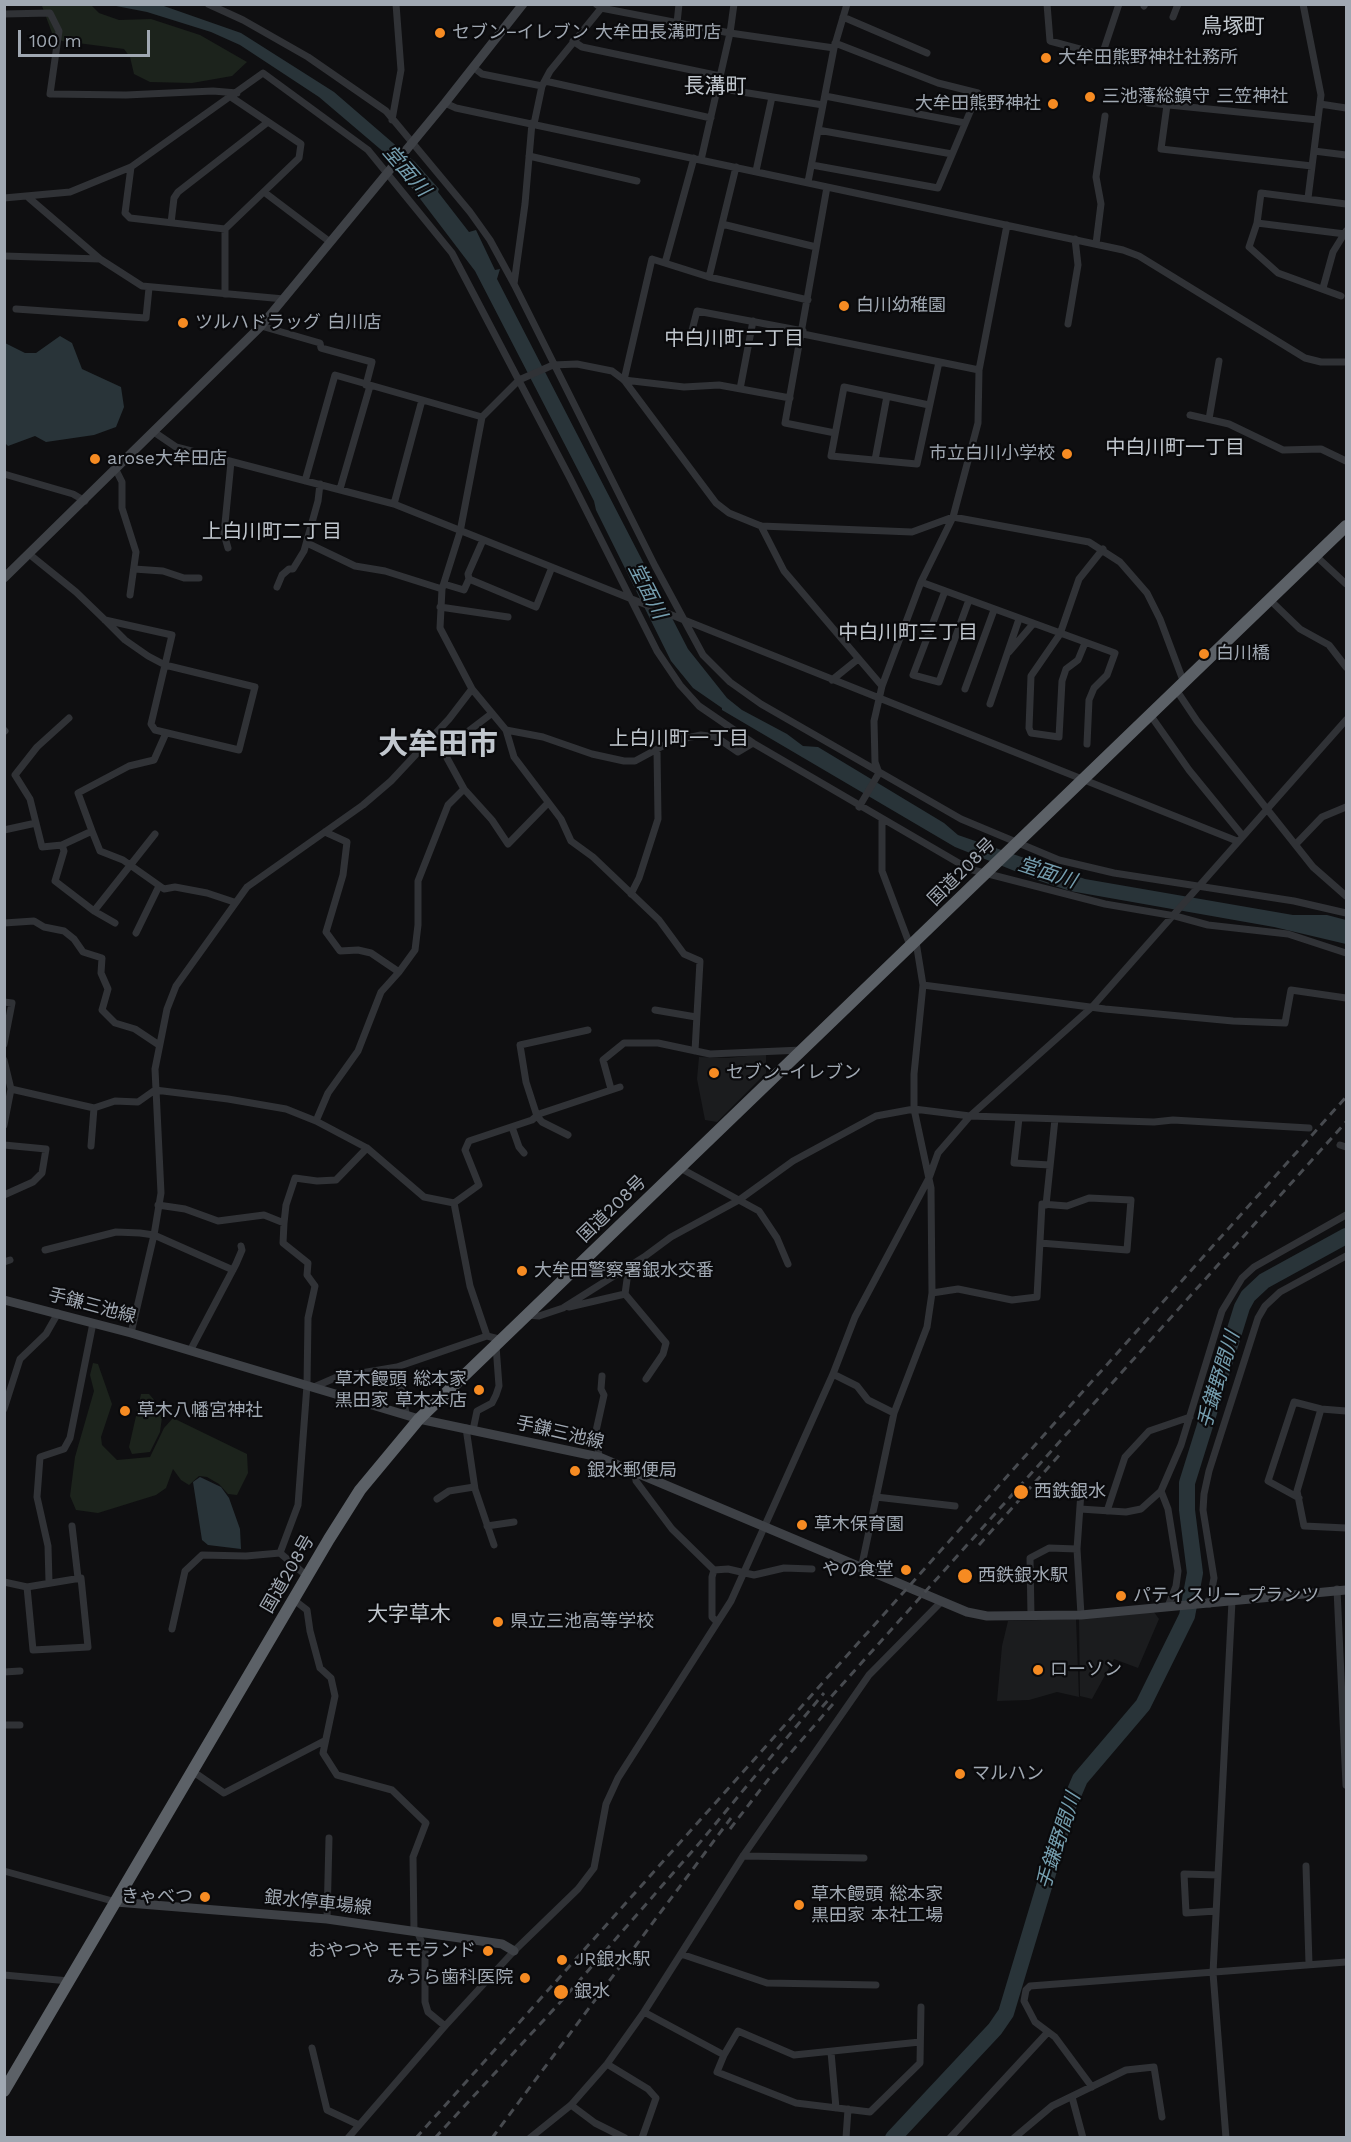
<!DOCTYPE html>
<html>
<head>
<meta charset="utf-8">
<style>
  body { margin:0 }
  #map { position:relative; width:1351px; height:2142px; overflow:hidden; background:#0f0f11; font-family:"Work Sans",sans-serif }
  canvas { display:block }
  .frame { position:absolute; inset:0; border:6px solid #a0a8b2; pointer-events:none }
  .scale { position:absolute; left:18px; top:30px; width:132px; height:27px; box-sizing:border-box; border:3px solid #a0a8b2; border-top:0; padding-left:8px; font-size:18px; line-height:21px; white-space:nowrap; color:#a0a8b2; -webkit-text-stroke:4px #0a0a0c; paint-order:stroke }
</style>
</head>
<body>
<div id="map">
<canvas width="1351" height="2142"></canvas>
<div class="frame"></div>
<div class="scale">100 m</div>
</div>
<script>
const g = document.querySelector('canvas').getContext('2d');
g.lineJoin = 'round';
function fill(path, color) { g.fillStyle = color; g.fill(path, 'evenodd'); }
const poly = rows => new Path2D(rows.map(r => 'M' + r).join(''));
function strokePath(path, color, width, dash) { g.strokeStyle = color; g.lineWidth = width; g.lineCap = dash ? 'butt' : 'round'; g.setLineDash(dash || []); g.stroke(path); }
function label(font, color, halo, rows, align = 'center') {
  g.font = font + ' "Work Sans","Noto Sans JP",sans-serif'; g.lineWidth = 4.5; g.setLineDash([]); g.textBaseline = 'middle'; g.strokeStyle = halo; g.fillStyle = color; for (const [text, x, y, turn = 0] of rows) {
    g.save(); g.translate(x, y); g.rotate((+turn || 0) * Math.PI / 180); g.textAlign = isNaN(turn) ? turn : align; if (halo) g.strokeText(text, 0, 0); g.fillText(text, 0, 0); g.restore();
  }
}
fill(poly([
  [766,1054,766,1073,717,1122,705,1120,697,1079,699,1057,728,1058],
  [1154,1612,1159,1619,1138,1668,1114,1659,1092,1699,1080,1696,1079,1618],
  [1076,1619,1079,1697,1057,1692,1029,1700,997,1701,1002,1646,1008,1621]
]), '#1b1c1e');
fill(poly([
  [46,4,91,5,99,13,119,20,151,19,200,35,247,62,232,76,192,83,150,82,134,74,130,57,124,49,62,41,52,33,42,6],
  [93,1363,98,1364,112,1404,101,1437,102,1445,117,1460,150,1457,164,1428,173,1418,247,1454,248,1473,237,1495,228,1494,219,1484,207,1477,199,1476,189,1485,181,1480,173,1469,166,1488,156,1495,98,1513,76,1510,70,1496,75,1457,94,1391,90,1375],
  [141,1394,149,1394,163,1410,160,1432,150,1452,132,1454,129,1447]
]), '#1c231c');
fill(poly([
  [111,5,161,5,241,33,334,92,415,162,439,189,438,192,469,232,476,230,495,270,500,269,497,279,688,649,727,698,742,710,787,734,803,746,818,747,944,823,958,835,1085,879,1293,915,1327,915,1346,920,1346,944,1274,927,1070,891,1037,880,955,847,722,710,722,708,693,688,671,661,596,510,594,501,475,271,386,154,319,97,240,45,211,32,147,12],
  [60,336,72,343,82,369,121,387,124,407,116,427,94,435,46,442,35,436,8,446,4,442,5,343,25,353,36,353],
  [200,1477,221,1487,229,1498,240,1529,241,1549,208,1545,202,1540,193,1482]
]), '#293439');
strokePath(poly([
  [893,2138,995,2029,1006,2013,1068,1807,1080,1779,1143,1705,1187,1616,1195,1573,1187,1510,1187,1483,1242,1307,1248,1296,1264,1281,1346,1236]
]), '#293439', 16);
strokePath(poly([
  [208,4,243,20,308,57,386,111,470,212,490,240,514,284,655,566,703,655,730,682,761,704,961,819,1059,860,1114,873,1294,901,1346,913],
  [596,4,601,8,730,33,834,48],
  [1047,4,1050,41,1102,55,1119,4],
  [1303,4,1321,95,1308,198],
  [1144,6,1145,4],
  [4,14,50,13,59,31,50,94,126,95,213,91,237,93],
  [843,17,927,53],
  [1173,17,1178,4],
  [677,23,679,4],
  [573,41,582,47,720,76],
  [473,67,482,74,542,86],
  [545,81,711,118],
  [717,88,823,105],
  [825,96,965,123],
  [445,103,456,108,1123,250,1139,256,1305,358,1321,362,1346,362],
  [1149,103,1318,120],
  [1320,104,1346,108],
  [1167,105,1161,149,1312,166],
  [392,120,401,70,396,4],
  [534,124,542,86,550,71,603,6],
  [818,130,952,154],
  [1314,151,1346,155],
  [529,156,637,181],
  [701,160,730,33,734,4],
  [812,165,938,188,978,93,938,83,835,43],
  [131,167,125,213,130,218,225,229],
  [756,171,772,97],
  [808,182,834,48,847,4],
  [827,187,785,423,835,433],
  [264,192,330,242],
  [4,198,70,192,131,167,263,73,368,150,452,253,570,478,657,651,680,685,699,706,753,743,969,869,1105,904,1175,916,1208,925,1288,934,1346,953],
  [29,198,100,259,142,286,284,299],
  [171,223,174,198,178,192,268,122],
  [1257,223,1345,234],
  [722,224,816,247],
  [1096,244,1101,204,1096,177,1105,116],
  [4,256,100,259],
  [665,263,694,158],
  [709,277,736,167],
  [514,284,525,204,532,123],
  [1323,288,1333,252,1346,231],
  [225,294,225,229,299,158,301,144,231,97],
  [1341,296,1278,273,1249,247,1257,223,1261,193,1346,204],
  [16,309,146,318,149,288],
  [1068,324,1078,265,1075,239],
  [261,326,320,343,321,348,372,362,366,385],
  [803,334,979,370],
  [689,342,697,311,803,331],
  [624,380,652,259,709,277,808,300],
  [624,380,684,387,719,385,790,398],
  [740,389,753,321],
  [929,405,844,387,831,456,917,464,939,362],
  [1190,415,1229,424,1283,450,1321,449,1346,461],
  [1209,419,1219,361],
  [154,432,176,447,394,504,1237,841],
  [875,460,887,396],
  [116,470,122,482,122,508,136,552,130,595],
  [4,474,73,494,85,501],
  [305,481,335,375,482,417],
  [340,489,370,386],
  [394,504,422,400],
  [761,526,784,571,882,686],
  [307,543,355,566,385,571,442,589],
  [228,548,224,534,231,462],
  [29,554,76,592,105,620,125,640,148,656,165,665,255,687,239,750,155,730,151,724,165,665,172,635,105,620],
  [1316,556,1346,584],
  [134,569,163,571,184,578,199,578],
  [469,579,468,574,483,540],
  [921,582,1115,653,1107,675,1094,688,1089,700,1087,744],
  [444,584,464,590,469,579,536,607,552,567],
  [277,587,282,575,289,569,293,569,304,551,318,501,320,484],
  [945,591,913,675,939,682,969,600],
  [1270,600,1300,629,1329,645,1346,667],
  [440,607,508,617],
  [1085,643,1078,660,1066,669,1062,681,1059,737,1031,733,1029,728,1031,676,1060,634,1079,579,1103,549],
  [1009,652,1033,624],
  [832,680,858,659],
  [965,689,994,610],
  [1177,691,1197,721,1313,867,1346,896],
  [990,704,1019,619],
  [1151,716,1189,770,1242,835],
  [69,718,37,747,15,775,30,799,42,847,62,845,64,851,55,881,94,911,115,923],
  [4,730,5,731],
  [506,730,543,737,592,754,624,761,635,761,672,741,701,735,716,737,738,752,753,743],
  [166,733,154,760,129,766,78,793,92,831,100,851,123,860,164,889,175,887,207,893,234,902],
  [879,773,875,762,874,721,882,686,921,582,953,517,978,423,979,370,1007,225],
  [464,789,492,820,508,844,547,804],
  [859,807,879,773],
  [882,821,882,871,911,948],
  [4,830,36,823],
  [325,832,347,842,343,875,326,932,340,951,358,950,371,953,399,972],
  [1296,844,1322,817,1346,807],
  [62,845,92,831],
  [631,894,639,878,658,819,657,750],
  [94,911,155,834],
  [4,923,34,921,44,927,64,931,74,939,83,952,102,958,101,973,108,989,102,1010,115,1023,135,1029,159,1045],
  [136,933,159,886],
  [923,985,1105,1009,1233,1021,1285,1023,1291,990,1346,998],
  [4,1002,12,1003,4,1044],
  [655,1010,696,1017],
  [695,1051,700,961,684,954,659,920,593,857,571,841,561,819,514,757,506,730,472,689,440,628,442,589,460,532,482,417,519,380,553,365,577,364,612,371,624,380,716,503,729,513,761,526,912,532,953,517,1089,542,1120,562,1147,593,1160,619,1184,683],
  [4,1060,11,1089,4,1125],
  [11,1089,94,1108,115,1101,138,1102,155,1090,228,1099,286,1109,316,1121,367,1148,424,1197,454,1203,479,1185,465,1150,469,1141,532,1120,539,1114,620,1087],
  [611,1089,603,1060,624,1043,658,1043,710,1054,802,1050],
  [1019,1118,1014,1163,1050,1165],
  [316,1121,328,1093,358,1051,381,992,399,972,415,950,418,925,418,881,448,805,464,789,447,758,449,746,491,714],
  [512,1127,519,1147,524,1153],
  [568,1135,542,1122,537,1116,526,1082,520,1045,588,1030],
  [4,1145,46,1149,42,1173,33,1182,4,1195],
  [1340,1145,1346,1147],
  [91,1146,94,1108],
  [680,1168,759,1211,777,1238,788,1264],
  [454,1203,470,1286,487,1336],
  [158,1205,185,1209,218,1221,264,1215,284,1223,286,1205,295,1178,317,1181,336,1180,367,1148],
  [1046,1205,1055,1119],
  [45,1250,116,1232,140,1233,154,1235,233,1270],
  [4,1262,10,1260],
  [629,1265,625,1294,666,1343,663,1354,646,1379],
  [932,1293,958,1289,1012,1300,1037,1297,1042,1204,1067,1206,1089,1198,1131,1200,1127,1250,1040,1243],
  [569,1307,625,1294],
  [527,1315,539,1316,563,1308,644,1257,671,1237,739,1200,793,1161,876,1116,914,1109,970,1116,1154,1122,1173,1120,1309,1128],
  [131,1333,154,1235,161,1193,155,1069,167,1009,176,986,247,887,363,805,391,781,449,719,472,689],
  [190,1351,236,1264,242,1250,241,1246],
  [833,1374,857,1386,868,1400,894,1413],
  [314,1387,337,1377,397,1367],
  [4,1409,20,1359,46,1334,58,1313],
  [1321,1409,1297,1491,1304,1526,1346,1528],
  [406,1413,397,1367,487,1336,503,1340],
  [466,1428,475,1489,494,1545],
  [473,1430,477,1411,492,1403,496,1395,499,1386,496,1346],
  [599,1457,596,1431,604,1395,601,1389,602,1376],
  [635,1471,636,1481,672,1529,714,1570],
  [1161,1491,1168,1509,1178,1571,1176,1586,1168,1606],
  [876,1497,955,1506],
  [1299,1498,1268,1481,1294,1402,1321,1409,1346,1411],
  [437,1499,449,1491,474,1487],
  [1080,1509,1126,1512,1141,1509,1161,1491,1181,1445,1222,1311,1242,1278,1254,1267,1346,1215],
  [1107,1511,1125,1457,1149,1431,1190,1417],
  [72,1526,78,1578],
  [487,1526,514,1522],
  [280,1553,308,1577],
  [861,1569,894,1413,927,1327,932,1293,931,1188,914,1109,914,1074,923,985,916,942],
  [81,1578,88,1647,33,1650,27,1587,81,1578],
  [4,1582,27,1587],
  [49,1582,48,1546,37,1497,40,1457,64,1449,70,1438,93,1323],
  [1337,1589,1346,1785],
  [294,1600,307,1610,310,1631,320,1668,331,1678,335,1696,323,1753,337,1775,392,1790,426,1823,413,1857,414,1931],
  [1209,1604,1214,1578,1203,1510,1204,1494,1209,1471,1258,1318,1265,1306,1280,1292,1346,1256],
  [1081,1615,1077,1549,1081,1492],
  [1031,1616,1030,1558,1049,1548,1077,1549],
  [717,1622,712,1617,712,1577,714,1570,728,1569,754,1575,784,1568,812,1569],
  [172,1629,185,1571,202,1555,246,1556,280,1553,298,1505,307,1385,308,1318,315,1286,307,1275,308,1263,283,1243,284,1223],
  [4,1672,20,1671],
  [4,1725,20,1725],
  [191,1774,198,1775,224,1793,324,1741],
  [743,1856,864,1858],
  [1306,1866,1309,1964],
  [4,1871,116,1902],
  [1216,1911,1186,1913,1184,1874,1218,1875],
  [327,1919,329,1838],
  [417,1931,425,1950,425,2002,428,2012,445,2026],
  [681,1954,767,1983,876,1985],
  [4,1975,69,1981],
  [644,2012,724,2055,717,2072,796,2103,870,2112,920,2063,921,2007],
  [312,2048,327,2110,359,2125],
  [831,2052,836,2108],
  [724,2055,738,2031,794,2055,920,2042],
  [607,2064,648,2089,656,2098,642,2138],
  [1092,2087,1055,2037,1035,2022,1024,2001,1026,1990,1030,1986,1346,1962],
  [1072,2097,1083,2138],
  [571,2105,595,2123,625,2138],
  [348,2138,445,2026,514,1951,578,1889,594,1868,606,1804,618,1778,731,1601,833,1374,855,1317,929,1178,938,1153,970,1116,1092,1007,1346,720],
  [530,2138,571,2105,607,2064,644,2012,743,1856,869,1675,941,1602],
  [846,2138,848,2109],
  [950,2138,1048,2032],
  [1014,2138,1052,2106,1126,2070,1154,2067,1162,2117],
  [1226,2138,1213,1973,1232,1601]
]), '#303236', 7);
strokePath(poly([
  [4,578,261,326,445,103,523,4],
  [4,1300,131,1333,419,1419,599,1457,967,1612,987,1616,1081,1615,1346,1590],
  [116,1902,327,1919,502,1944,514,1951]
]), '#3e4146', 9);
strokePath(poly([
  [4,2091,329,1539,360,1490,419,1419,1346,526]
]), '#5c6167', 12);
strokePath(poly([
  [979,1545,1063,1451],
  [822,1707,1346,1122],
  [730,1829,774,1772,833,1704],
  [416,2138,1346,1097],
  [435,2138,566,1996,702,1840,824,1693],
  [492,2138,731,1818]
]), '#474a4f', 3, [8, 6]);
for (const [x, y, r, color] of [
  [440,33,6,"#f68b22"],
  [1046,58,6,"#f68b22"],
  [1090,97,6,"#f68b22"],
  [1053,104,6,"#f68b22"],
  [844,306,6,"#f68b22"],
  [183,323,6,"#f68b22"],
  [1067,454,6,"#f68b22"],
  [95,459,6,"#f68b22"],
  [1204,654,6,"#f68b22"],
  [714,1073,6,"#f68b22"],
  [522,1271,6,"#f68b22"],
  [479,1390,6,"#f68b22"],
  [125,1411,6,"#f68b22"],
  [575,1471,6,"#f68b22"],
  [1021,1492,8,"#f68b22"],
  [802,1525,6,"#f68b22"],
  [906,1570,6,"#f68b22"],
  [965,1576,8,"#f68b22"],
  [1121,1596,6,"#f68b22"],
  [498,1622,6,"#f68b22"],
  [1038,1670,6,"#f68b22"],
  [960,1774,6,"#f68b22"],
  [205,1897,6,"#f68b22"],
  [799,1905,6,"#f68b22"],
  [488,1951,6,"#f68b22"],
  [562,1960,6,"#f68b22"],
  [525,1978,6,"#f68b22"],
  [561,1992,8,"#f68b22"]
]) { const dot = new Path2D(); dot.arc(x, y, r, 0, 2 * Math.PI); g.fillStyle = color; g.fill(dot); strokePath(dot, '#0a0a0c', 2); }
label('18px', '#a0a8b2', '#0a0a0c', [
  ["セブン−イレブン 大牟田長溝町店",452,33],
  ["大牟田熊野神社社務所",1058,58],
  ["三池藩総鎮守 三笠神社",1102,97],
  ["大牟田熊野神社",1041,104,"right"],
  ["白川幼稚園",856,306],
  ["ツルハドラッグ 白川店",195,323],
  ["市立白川小学校",1055,454,"right"],
  ["arose大牟田店",107,459],
  ["白川橋",1216,654],
  ["セブン-イレブン",726,1073],
  ["大牟田警察署銀水交番",534,1271],
  ["草木饅頭 総本家",467,1380,"right"],
  ["黒田家 草木本店",467,1401,"right"],
  ["草木八幡宮神社",137,1411],
  ["銀水郵便局",587,1471],
  ["西鉄銀水",1034,1492],
  ["草木保育園",814,1525],
  ["やの食堂",894,1570,"right"],
  ["西鉄銀水駅",978,1576],
  ["パティスリー プランツ",1133,1596],
  ["県立三池高等学校",510,1622],
  ["ローソン",1050,1670],
  ["マルハン",972,1774],
  ["草木饅頭 総本家",811,1895],
  ["黒田家 本社工場",811,1916],
  ["きゃべつ",193,1897,"right"],
  ["おやつや モモランド",476,1951,"right"],
  ["JR銀水駅",574,1960],
  ["みうら歯科医院",513,1978,"right"],
  ["銀水",574,1992]
], 'left');
label('18px', '#a0a8b2', '#0a0a0c', [
  ["国道208号",962,872,-45],
  ["国道208号",612,1209,-44],
  ["手鎌三池線",92,1306,15],
  ["手鎌三池線",560,1433,13],
  ["国道208号",288,1574,-60],
  ["銀水停車場線",318,1903,6]
]);
label('italic 20px', '#759eaf', '#0a0a0c', [
  ["堂面川",406,171,49],
  ["堂面川",647,591,63],
  ["堂面川",1047,873,18],
  ["手鎌野間川",1219,1380,-73],
  ["手鎌野間川",1059,1841,-72]
]);
label('20px', '#c1c7ce', '#0a0a0c', [
  ["中白川町二丁目",734,339],
  ["中白川町一丁目",1175,448],
  ["上白川町二丁目",272,532],
  ["中白川町三丁目",908,633],
  ["上白川町一丁目",679,739]
]);
label('21px', '#c1c7ce', '#0a0a0c', [
  ["鳥塚町",1233,27],
  ["長溝町",715,87],
  ["大字草木",409,1615]
]);
label('bold 30px', '#c1c7ce', '#0a0a0c', [
  ["大牟田市",438,745]
]);
</script>
</body>
</html>
